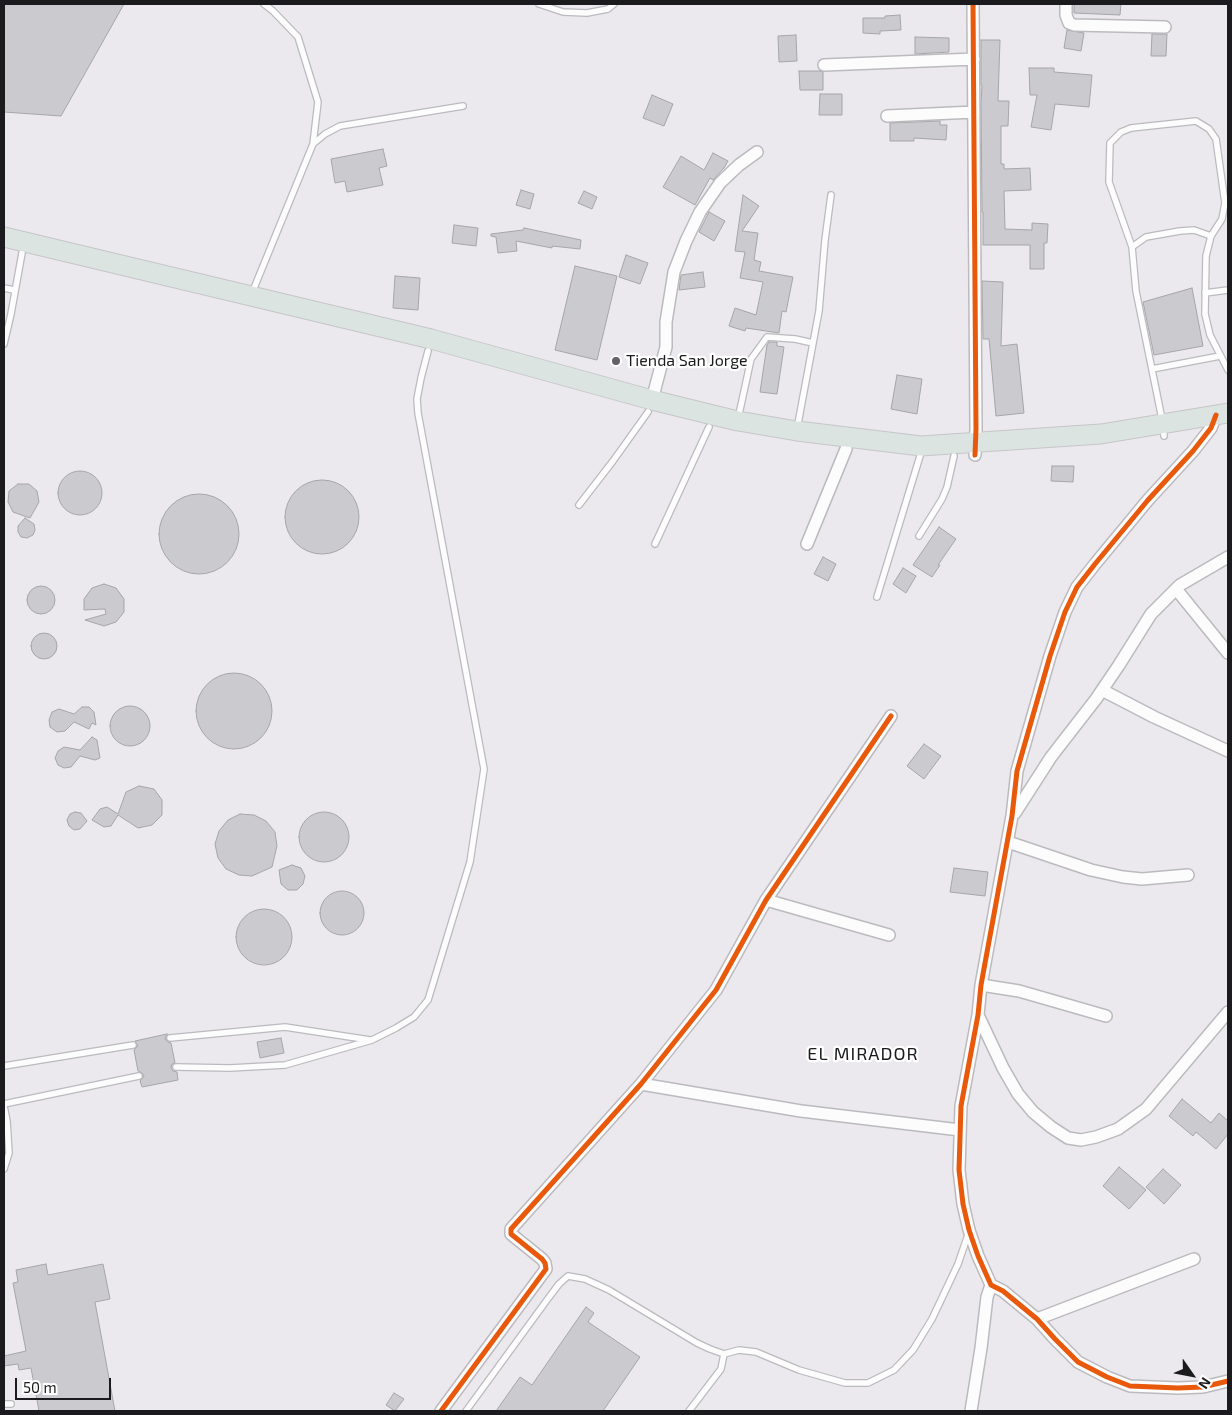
<!DOCTYPE html>
<html>
<head>
<meta charset="utf-8">
<style>
  body { margin:0 }
  #map { position:relative; width:1232px; height:1415px; overflow:hidden; background:#ebe9ee; font-family:"Exo 2",sans-serif }
  canvas { display:block }
  .frame { position:absolute; inset:0; border:5px solid #1b1a1c; pointer-events:none }
  .north { position:absolute; left:1167px; top:1350px; width:50px; height:50px; -webkit-text-stroke:4px #fff; paint-order:stroke; rotate:123deg; font-size:14px; font-weight:700; line-height:20px; text-align:center; color:#1b1a1c }
  .north::after { content:''; display:block; margin:auto; width:18px; height:22px; background:#1b1a1c; clip-path:polygon(50% 0,100% 100%,50% 72%,0 100%) }
  .scale { position:absolute; left:15px; top:1378px; width:96px; height:22px; box-sizing:border-box; border:2px solid #1b1a1c; border-top:0; padding-left:6px; font-size:15px; line-height:18px; white-space:nowrap; color:#1b1a1c; -webkit-text-stroke:4px #fff; paint-order:stroke }
</style>
</head>
<body>
<div id="map">
<canvas width="1232" height="1415"></canvas>
<div class="frame"></div>
<div class="north">N</div>
<div class="scale">50 m</div>
</div>
<script>
const g = document.querySelector('canvas').getContext('2d');
g.lineJoin = 'round';
function fill(path, color) { g.fillStyle = color; g.fill(path, 'evenodd'); }
const poly = rows => new Path2D(rows.map(r => 'M' + r).join(''));
function strokePath(path, color, width, dash) { g.strokeStyle = color; g.lineWidth = width; g.lineCap = dash ? 'butt' : 'round'; g.setLineDash(dash || []); g.stroke(path); }
function label(font, color, halo, rows, align = 'center') {
  g.font = font + ' "Exo 2",sans-serif'; g.lineWidth = 4.5; g.setLineDash([]); g.textBaseline = 'middle'; g.strokeStyle = halo; g.fillStyle = color; for (const [text, x, y, turn = 0] of rows) {
    g.save(); g.translate(x, y); g.rotate((+turn || 0) * Math.PI / 180); g.textAlign = isNaN(turn) ? turn : align; if (halo) g.strokeText(text, 0, 0); g.fillText(text, 0, 0); g.restore();
  }
}
const building = poly([
  [4,4,124,4,61,116,4,112,4,4],
  [1074,4,1121,4,1120,15,1074,13,1074,4],
  [900,15,901,30,880,31,880,34,863,33,863,18,885,18,885,16,900,15],
  [1067,30,1084,33,1081,51,1064,48,1067,30],
  [1152,34,1167,34,1166,56,1151,56,1152,34],
  [796,35,797,61,779,62,778,36,796,35],
  [915,37,949,38,949,52,915,54,915,37],
  [981,40,1000,40,998,101,1009,101,1008,126,1001,126,1001,164,1004,164,1004,169,1030,168,1031,190,1004,191,1005,229,1032,230,1032,223,1048,224,1047,243,1044,243,1044,269,1030,269,1030,245,983,245,983,212,982,212,981,103,982,85,981,85,981,40],
  [1029,68,1054,68,1054,72,1092,75,1089,107,1055,104,1051,130,1031,127,1037,95,1030,95,1029,68],
  [799,71,820,71,823,72,823,90,800,90,799,71],
  [820,94,842,94,842,115,819,115,820,94],
  [652,95,673,104,664,126,643,118,652,95],
  [940,121,940,125,947,125,946,140,914,138,914,141,890,141,890,123,940,121],
  [383,149,387,166,379,168,383,185,347,192,345,181,335,183,331,159,383,149],
  [713,153,728,161,724,168,713,180,710,178,695,205,663,187,681,156,704,170,713,153],
  [521,190,534,194,530,209,516,205,521,190],
  [584,191,597,197,592,209,578,203,584,191],
  [743,195,759,206,742,231,758,233,754,260,761,262,759,271,793,277,786,312,782,311,779,333,746,328,745,331,729,326,735,308,756,315,763,282,740,278,745,252,735,251,743,195],
  [709,212,725,221,714,241,699,232,709,212],
  [454,225,478,228,476,246,452,243,454,225],
  [524,228,581,240,580,249,552,246,552,248,516,241,517,251,498,253,496,237,491,236,491,234,523,230,524,228],
  [626,255,648,263,640,284,619,277,626,255],
  [575,266,617,276,597,360,555,350,575,266],
  [703,272,705,287,679,290,681,275,703,272],
  [395,276,420,278,418,310,393,308,395,276],
  [982,281,1003,282,1001,346,1017,344,1024,413,996,416,989,339,983,339,982,281],
  [1192,288,1203,346,1154,355,1143,302,1192,288],
  [769,342,777,342,777,346,784,347,777,394,760,392,767,345,769,342],
  [897,375,922,379,917,414,891,409,897,375],
  [1052,466,1074,466,1073,482,1051,481,1052,466],
  '58 493a22 22 0 1 1 44 0a22 22 0 1 1-44 0Z',
  '285 517a37 37 0 1 1 74 0a37 37 0 1 1-74 0Z',
  [18,484,29,484,37,491,39,502,30,518,13,512,8,502,9,491,18,484],
  '159 534a40 40 0 1 1 80 0a40 40 0 1 1-80 0Z',
  [25,518,34,524,35,530,33,535,27,538,21,537,18,532,18,526,25,518],
  [939,527,956,539,938,565,940,565,932,577,913,565,939,527],
  [823,557,836,564,828,581,814,574,823,557],
  [903,568,916,576,906,593,893,584,903,568],
  [104,584,116,588,124,599,124,612,116,622,104,626,85,620,106,614,105,609,84,610,84,599,92,588,104,584],
  '27 600a14 14 0 1 1 28 0a14 14 0 1 1-28 0Z',
  '31 646a13 13 0 1 1 26 0a13 13 0 1 1-26 0Z',
  '196 711a38 38 0 1 1 76 0a38 38 0 1 1-76 0Z',
  '110 726a20 20 0 1 1 40 0a20 20 0 1 1-40 0Z',
  [82,707,89,707,94,712,96,725,92,723,89,729,74,722,65,731,57,732,50,727,49,720,52,712,59,709,74,714,82,707],
  [92,737,97,740,100,758,95,760,80,756,71,767,64,768,58,765,55,758,58,751,64,747,80,750,92,737],
  [924,744,941,756,924,779,907,766,924,744],
  [139,786,154,789,162,800,162,815,152,825,138,828,118,815,111,826,104,827,92,820,100,809,107,807,118,814,126,792,139,786],
  [75,812,81,813,87,821,80,829,74,830,69,826,67,820,70,814,75,812],
  '299 837a25 25 0 1 1 50 0a25 25 0 1 1-50 0Z',
  [240,814,254,815,266,821,275,832,277,846,272,867,252,876,239,875,226,869,218,858,215,844,219,831,228,820,240,814],
  [292,865,301,868,305,876,303,884,297,890,288,890,281,884,279,870,292,865],
  [954,868,988,872,985,896,950,892,954,868],
  '320 913a22 22 0 1 1 44 0a22 22 0 1 1-44 0Z',
  '236 937a28 28 0 1 1 56 0a28 28 0 1 1-56 0Z',
  [167,1034,165,1039,168,1042,171,1043,175,1063,172,1064,171,1067,173,1071,177,1072,178,1080,142,1087,140,1081,142,1079,144,1076,142,1073,138,1071,134,1050,138,1046,135,1041,167,1034],
  [281,1038,284,1053,260,1058,257,1042,281,1038],
  [1182,1099,1211,1123,1219,1113,1228,1121,1228,1134,1216,1149,1196,1132,1193,1136,1169,1116,1182,1099],
  [1119,1167,1146,1190,1129,1209,1103,1186,1119,1167],
  [1163,1169,1181,1185,1164,1204,1146,1187,1163,1169],
  [46,1264,48,1275,103,1264,110,1299,95,1302,115,1411,39,1411,31,1368,19,1370,18,1364,4,1366,4,1356,26,1351,13,1283,18,1282,16,1270,46,1264],
  [586,1307,594,1313,588,1322,640,1357,603,1411,496,1411,520,1377,532,1385,586,1307],
  [394,1393,404,1399,395,1411,386,1405,394,1393]
]);
fill(building, '#cbcace');
strokePath(building, '#a6a5a8', 1);
const service = poly([
  [539,4,563,12,587,13,608,9,614,4],
  [313,144,325,134,340,126,463,106],
  [1132,247,1109,182,1110,143,1121,132,1131,128,1196,121,1209,129,1216,139,1225,203,1222,219,1211,236,1206,256,1205,314,1210,335,1228,370],
  [4,288,14,290],
  [252,293,313,144,318,102,298,37,273,11,264,4],
  [1205,293,1228,290],
  [4,344,11,314,22,253],
  [1152,369,1220,356],
  [738,419,751,359,767,337,795,339,813,343],
  [797,429,819,311,825,240,831,195],
  [1164,436,1163,424,1136,291,1132,247,1146,237,1180,231,1194,230,1211,236],
  [579,505,613,461,648,412],
  [919,536,942,499,947,487,954,456],
  [655,544,709,427],
  [877,597,920,456],
  [170,1038,285,1027,370,1040],
  [4,1066,133,1045],
  [176,1067,230,1068,285,1065,372,1040,396,1028,414,1017,428,1000,470,862,484,769,418,413,417,399,421,378,428,351],
  [4,1104,139,1076],
  [4,1106,7,1121,9,1153,4,1169],
  [4,1404,11,1404],
  [466,1411,547,1300,559,1284,568,1276,585,1279,609,1290,697,1343,710,1349,724,1354,739,1350,756,1352,799,1370,845,1383,868,1383,894,1370,913,1350,932,1319,958,1264,969,1232],
  [689,1411,721,1369,724,1354]
]);
const minor = poly([
  [973,4,976,429,975,455],
  [1066,4,1066,15,1069,23,1074,25,1165,27],
  [824,65,974,59],
  [887,116,974,112],
  [652,400,666,347,666,322,674,272,686,241,700,212,720,183,739,165,757,152],
  [1216,415,1211,428,1193,451,1148,500,1095,564,1077,587,1065,612,1050,656,1017,771,1012,816,981,985,978,1015,961,1106,959,1170,963,1204,969,1230,978,1256,991,1285,1003,1291,1037,1319,1055,1339,1078,1362,1107,1377,1130,1386,1178,1388,1203,1387,1228,1381],
  [807,544,846,449],
  [1176,589,1228,653],
  [1102,690,1154,717,1228,751],
  [1015,813,1051,757,1096,699,1119,665,1151,614,1180,585,1228,557],
  [1008,842,1091,870,1123,877,1142,879,1188,875],
  [766,900,889,935],
  [981,985,1019,991,1106,1016],
  [978,1015,1003,1068,1018,1094,1033,1112,1051,1127,1068,1138,1081,1140,1096,1137,1118,1129,1146,1109,1228,1012],
  [641,1084,801,1111,960,1130],
  [1037,1319,1194,1259],
  [441,1411,546,1269,545,1263,542,1259,511,1234,511,1229,641,1084,716,990,766,900,891,716],
  [971,1411,981,1348,987,1297,991,1285]
]);
const primary = poly([
  [4,237,431,339,652,400,713,415,738,421,797,431,921,446,1101,434,1228,413]
]);
strokePath(service, '#bbbabe', 8);
strokePath(minor, '#bbbabe', 14);
strokePath(primary, '#c6c5c7', 21);
strokePath(service, '#fcfcfc', 5.5);
strokePath(minor, '#fcfcfc', 11);
strokePath(primary, '#dce4e2', 19);
strokePath(poly([
  [973,4,976,429,975,455],
  [1216,415,1211,428,1193,451,1148,500,1095,564,1077,587,1065,612,1050,656,1017,771,1012,816,981,985,978,1015,961,1106,959,1170,963,1204,969,1230,978,1256,991,1285,1003,1291,1037,1319,1055,1339,1078,1362,1107,1377,1130,1386,1178,1388,1203,1387,1228,1381],
  [441,1411,546,1269,545,1263,542,1259,511,1234,511,1229,641,1084,716,990,766,900,891,716]
]), '#e8590c', 5);
for (const [x, y, r, color] of [
  [616,361,5,"#646266"]
]) { const dot = new Path2D(); dot.arc(x, y, r, 0, 2 * Math.PI); g.fillStyle = color; g.fill(dot); strokePath(dot, '#fff', 2); }
label('16px', '#1b1a1c', '#fff', [
  ["Tienda San Jorge",626,361]
], 'left');
g.letterSpacing = '1px';
label('18px', '#1b1a1c', '#fff', [
  ["EL MIRADOR",863,1054]
]);
g.letterSpacing = '0px';
</script>
</body>
</html>
